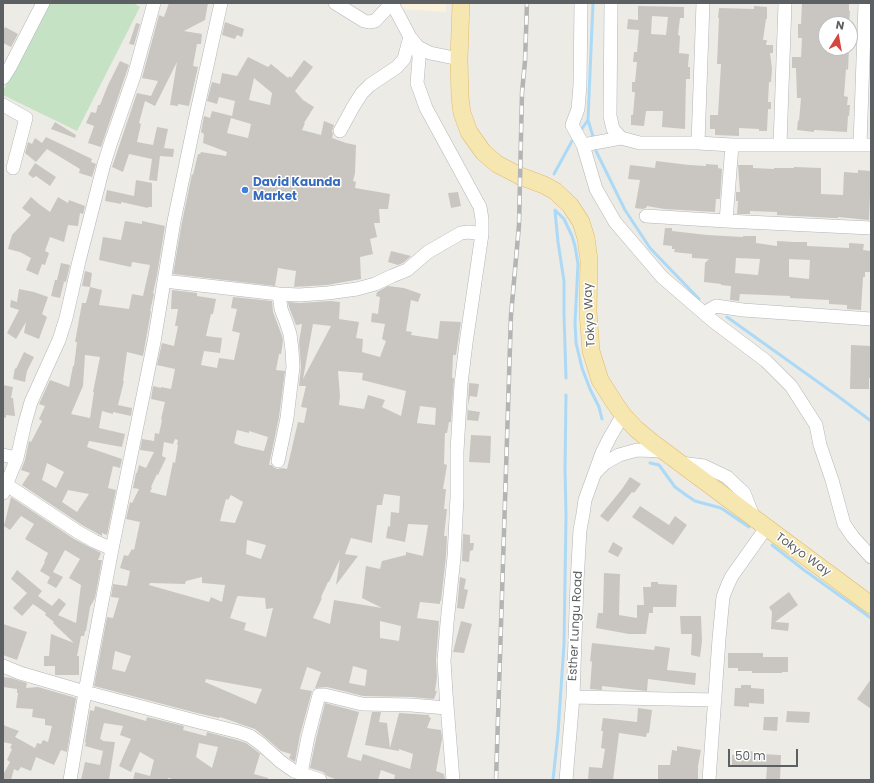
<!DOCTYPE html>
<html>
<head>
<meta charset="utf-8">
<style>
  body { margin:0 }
  #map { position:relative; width:874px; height:783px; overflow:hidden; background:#edebe5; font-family:Poppins,sans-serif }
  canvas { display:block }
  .frame { position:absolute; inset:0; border:4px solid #5d6063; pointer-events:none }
  .north { position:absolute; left:818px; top:16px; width:40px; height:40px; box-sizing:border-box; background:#fff; border:1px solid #bebfc1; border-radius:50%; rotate:11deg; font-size:11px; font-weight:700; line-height:16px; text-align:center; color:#5d6063 }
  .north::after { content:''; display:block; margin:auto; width:14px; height:18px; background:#d74541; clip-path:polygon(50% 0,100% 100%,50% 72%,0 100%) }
  .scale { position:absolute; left:728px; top:749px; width:70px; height:18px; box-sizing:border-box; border:2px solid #5d6063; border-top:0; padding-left:5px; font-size:12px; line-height:14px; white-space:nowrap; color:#5d6063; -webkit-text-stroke:3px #fff; paint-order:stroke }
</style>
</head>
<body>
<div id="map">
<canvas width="874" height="783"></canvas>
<div class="frame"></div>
<div class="north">N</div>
<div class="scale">50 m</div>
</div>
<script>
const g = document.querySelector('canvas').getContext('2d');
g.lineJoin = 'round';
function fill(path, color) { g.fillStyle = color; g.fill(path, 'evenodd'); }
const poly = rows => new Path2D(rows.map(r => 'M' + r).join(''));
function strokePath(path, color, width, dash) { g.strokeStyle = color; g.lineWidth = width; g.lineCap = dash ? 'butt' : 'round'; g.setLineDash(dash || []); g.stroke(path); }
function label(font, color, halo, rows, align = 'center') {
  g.font = font + ' Poppins,sans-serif'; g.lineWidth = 3; g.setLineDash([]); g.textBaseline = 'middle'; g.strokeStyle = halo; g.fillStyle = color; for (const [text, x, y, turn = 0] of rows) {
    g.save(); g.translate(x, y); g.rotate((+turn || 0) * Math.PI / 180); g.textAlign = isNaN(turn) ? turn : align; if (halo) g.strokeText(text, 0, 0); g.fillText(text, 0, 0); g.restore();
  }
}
fill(poly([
  [393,3,446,3,446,12,399,9]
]), '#faf2dd');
fill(poly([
  [47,3,133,3,140,7,77,131,3,95,3,91]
]), '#c5e2c4');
strokePath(poly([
  [593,3,588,120,594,140],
  [581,130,588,120],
  [596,151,625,210,650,248,699,299],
  [554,174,572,141],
  [555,210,564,219,572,236,575,246,578,264,575,323,576,343,582,368,590,389,599,407,602,419],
  [555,211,558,242,564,281,564,315,566,378],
  [727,317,839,397,871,421],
  [650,463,659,465,675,487,686,495,695,501,721,508,749,527],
  [772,545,804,570,871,618],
  [553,780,558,733,564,644,566,516,565,468,566,395]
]), '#acdaf6', 3);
fill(poly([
  [169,3,208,3,205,20,184,31,202,34,201,44,197,44,193,66,198,67,189,106,178,104,178,106,170,105,177,62,155,106,145,101,139,123,141,124,137,142,153,145,157,127,168,129,164,148,174,149,173,157,160,156,157,181,149,180,152,159,129,154,123,172,112,167,137,93,151,96,158,81,142,78,159,15,164,17],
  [802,3,849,3,849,11,850,11,849,24,826,24,826,48,849,48,848,70,846,69,844,96,848,97,847,105,850,105,849,116,848,116,847,132,814,130,814,132,797,130,798,120,799,121,801,98,797,98,796,68,792,68,792,57,801,57,802,38,798,38,798,24,801,24],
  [638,6,684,7,684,18,680,18,678,35,680,36,679,53,689,54,688,67,690,67,690,79,686,79,685,129,662,127,663,111,646,111,644,126,631,125,631,115,633,115,635,92,632,92,632,82,635,82,637,62,633,62,634,52,637,52,639,30,627,29,628,19,638,20],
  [652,16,668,17,666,35,651,34],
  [754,6,767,7,767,19,766,19,763,40,767,40,766,45,773,45,773,53,770,53,772,69,771,82,769,82,768,102,771,102,771,109,768,109,767,131,759,131,759,129,739,128,739,136,715,135,715,129,710,129,710,115,718,115,721,64,717,64,719,18,718,18,719,8,754,9],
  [225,22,244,29,242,37,237,35,235,39,222,35],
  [136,23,140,24,134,45,129,44],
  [5,27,18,34,11,47,3,43,3,31],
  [248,57,268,67,271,64,288,78,290,76,291,78,304,60,313,67,295,91,303,100,314,107,304,123,305,123,302,130,321,135,324,121,334,125,332,131,333,134,332,138,346,143,356,145,355,173,353,181,356,182,355,188,390,194,388,209,379,209,380,223,374,223,377,237,370,239,373,254,360,257,361,279,327,285,294,287,296,271,278,268,275,286,173,274,182,222,192,174,193,175,198,154,200,154,201,152,226,156,227,152,203,143,204,134,201,132,204,116,210,118,212,111,232,116,235,101,219,97,217,104,207,101,212,82,220,84,222,73,237,76],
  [254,78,272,93,270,105,249,100],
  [231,118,251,124,248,138,227,133],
  [120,61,129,65,101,147,88,143,94,126,86,123,91,112,96,113,98,105,100,105,108,85],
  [55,122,76,135,75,138,51,129],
  [46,137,92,159,91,162,96,164,92,177,79,173,80,169,47,149,36,162,25,153,28,142,32,144,35,138,42,143],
  [656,161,689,165,706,166,706,164,718,165,718,168,722,169,720,199,716,199,715,212,664,209,647,206,646,208,642,209,635,208,640,180,628,179,630,165,655,168],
  [35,163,56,177,50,186,36,176,33,178,28,174],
  [738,165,753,165,753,168,774,169,774,168,794,168,794,167,821,168,821,194,843,195,844,172,858,173,858,170,871,171,869,220,838,217,838,218,833,218,777,215,777,212,750,211,750,214,737,214,738,201,736,201,736,192,740,192],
  [136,180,152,183,152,207,148,207,148,208,121,202,121,204,105,201,107,190,134,196],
  [458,192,461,206,451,208,448,193],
  [31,197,39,204,50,212,58,197,68,203,69,200,85,206,83,214,80,213,78,226,68,225,64,242,50,237,45,251,49,253,45,265,42,264,38,275,26,270,31,258,20,252,8,249,12,235,31,215,22,208],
  [125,221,142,224,142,221,165,226,157,275,153,293,154,294,150,311,151,311,143,356,127,352,123,381,124,381,118,405,132,408,131,416,113,412,113,414,102,411,99,428,125,434,122,447,89,441,87,447,122,459,120,468,113,466,108,488,116,490,107,535,102,533,102,536,82,525,22,485,30,473,21,470,25,460,29,441,31,442,42,421,39,419,45,406,39,404,50,380,69,387,73,366,74,366,77,342,75,342,82,303,86,303,90,287,102,290,99,305,129,309,132,294,143,296,150,265,132,262,131,267,99,260,103,237,121,240],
  [85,355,100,357,93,392,94,392,90,418,71,414,83,386],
  [47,463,64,472,56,488,42,480],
  [68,490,89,494,77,512,62,502],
  [665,228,672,228,672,231,707,235,743,237,743,236,756,236,756,243,777,246,777,241,794,242,807,242,807,246,849,248,849,243,864,244,863,250,871,251,871,272,865,272,865,277,863,277,861,310,847,309,847,305,829,304,829,300,790,298,790,296,740,294,739,301,730,300,731,286,721,285,721,284,704,282,705,263,709,259,692,258,692,254,674,252,675,249,672,249,672,246,663,245],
  [736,258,760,259,758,275,735,273],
  [789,259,810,260,809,279,789,277],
  [391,251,411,256,403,263,398,265,388,262],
  [61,263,70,265,66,282,60,281,64,282,60,298,51,296,55,280,57,280],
  [85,271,92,273,90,287,82,286],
  [388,286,404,288,421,294,418,302,411,300,406,331,412,332,411,335,438,339,440,321,461,322,456,355,453,355,452,378,454,378,451,422,449,422,447,433,445,433,444,464,447,465,443,489,446,489,444,509,447,509,444,536,447,536,446,556,441,601,440,601,440,604,420,602,417,618,439,621,436,660,437,677,435,691,437,691,434,699,411,697,363,696,327,687,315,688,321,672,307,667,300,689,312,691,300,735,295,762,289,758,291,754,281,751,266,738,255,729,237,723,238,723,220,717,219,718,197,713,94,686,107,617,113,618,119,598,111,597,113,584,127,586,130,571,120,568,124,555,128,556,132,549,134,550,140,522,126,519,130,502,132,503,139,489,133,488,136,473,137,473,139,465,146,468,154,452,140,450,142,439,154,441,155,433,159,434,162,420,161,419,165,402,151,399,153,386,161,388,161,387,171,389,175,369,157,365,162,343,174,346,178,326,175,326,178,309,171,309,172,290,197,293,197,296,216,299,213,314,211,314,206,336,222,338,220,353,204,351,201,365,217,368,219,358,234,360,240,333,232,331,237,309,231,308,233,297,272,301,273,312,282,336,283,341,281,354,279,354,276,370,285,371,279,417,269,465,272,465,273,467,277,469,282,468,287,469,298,422,304,423,307,408,301,407,306,386,299,386,301,367,299,342,302,324,296,325,289,307,288,302,300,303,330,301,340,302,339,319,359,322,356,338,363,339,362,352,380,357,386,341,382,339,385,324,371,322,372,313,378,314,380,297,376,296,377,292],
  [313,324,331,326,303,379],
  [338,371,363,373,362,380,406,391,401,416,382,407,385,400,368,395,364,409,339,405,340,396],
  [420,406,436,408,435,425,417,423],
  [237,430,249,433,249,431,268,437,264,451,241,446,234,443],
  [175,439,178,440,177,445,178,445,175,463,173,462,166,496,150,492,152,488,151,487,157,474,158,475,166,458,162,456,164,442,173,444],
  [384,494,400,496,399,513,391,512,390,527,388,526,386,538,405,542,408,524,428,525,423,556,406,552,406,555,382,561,380,569,366,566,362,598,382,608,334,600,330,624,313,618,322,598,321,598,322,595,328,582,329,582,340,559,336,585,358,556,345,554,351,538,372,543,377,505,382,505],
  [231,495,243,502,235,523,220,521,226,499,228,500],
  [247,540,266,545,261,559,246,554],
  [202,577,202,583,225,585,222,602,211,597,209,602,149,585,150,583,185,584,186,581],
  [238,596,265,598,266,609,273,608,266,637,244,630,246,623,230,618,237,597],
  [380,621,401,626,399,641,380,638],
  [115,651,131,656,125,672,112,669],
  [353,666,367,670,365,686,349,683],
  [206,679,262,689,256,704,205,682],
  [19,289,34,292,48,297,42,314,47,317,39,339,24,333,26,322,16,339,7,333,19,310,10,307,11,300,17,302],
  [851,345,871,346,871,378,869,378,869,389,850,389],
  [24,352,34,357,27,371,25,382,13,379,15,368,16,369],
  [469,383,479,384,477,397,470,396,467,410,480,412,478,421,467,420,469,385],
  [3,385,13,387,11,398,13,398,15,416,6,415,6,418,3,417],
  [471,435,491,436,490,463,469,462],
  [630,477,641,484,634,493,632,492,608,522,600,516,622,489],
  [11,497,74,539,101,553,98,560,102,560,95,598,90,607,86,631,85,631,84,636,81,636,77,656,79,656,79,675,55,675,55,666,44,666,44,656,49,656,51,634,74,643,53,623,54,622,45,615,46,613,33,604,22,616,13,608,27,593,11,579,17,570,42,591,38,596,52,606,59,598,66,604,58,615,76,623,81,585,69,578,80,559,65,550,53,572,63,577,56,588,47,583,50,577,40,571,45,562,44,562,48,553,25,539,34,524,21,516,10,530,4,526],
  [640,506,669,525,675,516,687,525,673,545,632,517],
  [463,534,470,535,470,543,474,543,473,550,470,551,469,562,462,561],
  [613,542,623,548,618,557,608,552],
  [604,573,620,574,619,615,637,618,637,605,644,605,643,587,651,587,651,582,658,582,658,584,677,585,676,607,653,607,653,613,649,613,646,634,629,634,596,628,598,613,603,613],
  [460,577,466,579,464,589,468,590,464,609,457,608],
  [789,592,798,605,775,622,789,623,788,631,771,629,772,612,769,607],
  [680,616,701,616,702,641,700,657,691,655,692,634,681,634],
  [461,621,472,624,464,653,453,652],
  [3,624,27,632,17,660,3,655],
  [592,643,654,650,655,646,670,648,667,670,696,673,695,685,648,679,647,691,602,686,602,690,590,689,592,661,590,662],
  [728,653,763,653,763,657,788,657,788,672,782,672,782,673,752,673,752,671,738,671,738,668,728,668],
  [3,677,11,678,27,683,26,688,38,687,76,698,67,752,61,750,54,765,36,757,31,771,21,767,18,771,14,769,11,780,3,780,3,775,10,762,7,760,12,749,10,748,12,744,3,742,3,725,19,731,15,737,35,748,37,743,41,744,43,740,48,742,52,726,45,725,45,719,32,717,33,709,16,708,18,693,17,693,17,689,3,687],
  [871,679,871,709,857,699],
  [741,685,751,685,751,688,764,689,764,704,749,703,749,707,734,706,735,688,741,688],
  [325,703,359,712,347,757,361,761,363,754,410,769,413,754,399,749,399,751,365,745,372,712,381,712,379,722,387,723,390,748,399,713,429,715,429,717,431,718,427,728,441,730,442,739,436,771,444,774,445,780,394,780,395,775,381,770,378,780,338,780,327,776,323,772,310,768,316,739],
  [95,706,146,721,147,717,184,726,183,730,206,736,207,732,237,740,246,743,262,755,260,754,254,774,268,778,268,780,177,780,168,778,168,780,133,780,135,772,150,776,154,760,140,752,131,772,119,766,131,739,120,735,123,726,104,723,100,739,103,740,102,741,115,742,109,780,81,780,85,762,100,765,103,751,85,746,86,743,85,742,90,710,94,711],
  [199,743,218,747,212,768,196,757],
  [638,708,652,710,649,733,647,733,646,737,619,733,613,780,588,780,589,767,602,768,605,749,601,748,603,731,601,731,603,718,637,722],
  [787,711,810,712,809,723,786,722],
  [764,717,778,717,777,731,763,730],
  [677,746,701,750,698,766,698,779,658,779,658,765,670,765,672,750,677,751],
  [735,750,760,752,760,754,781,755,780,780,766,779,767,767,732,765,732,755,735,755]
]), '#c9c6c1');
const minor = poly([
  [335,3,364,21,369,22,375,21,392,3],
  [392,3,410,37,418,47,430,53,459,59],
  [581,3,580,85,578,109,572,125,583,145,596,189,615,222,662,277,713,321,766,361,791,386,816,425,820,445,832,480,844,524,853,537,871,557],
  [611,3,610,116,613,129,621,138,640,143,698,143,732,145,871,145],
  [418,47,419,59,417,83,426,108,480,207,482,219,482,234,466,343,461,384,457,451,457,497,454,557,447,623,444,661,446,693,453,780],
  [3,78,10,67,43,3],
  [3,105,26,118,13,168],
  [340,131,353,107,362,93,370,85,397,67,404,59,410,37],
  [698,143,703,3],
  [583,145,621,138],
  [780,145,785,3],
  [860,145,865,3],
  [646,216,726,221,871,228],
  [726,221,732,145],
  [164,281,279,294,299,295,328,293,357,289,375,284,392,276,407,270,428,252,461,233,469,232,482,234],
  [704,313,716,306,743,310,871,319],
  [3,455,17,458],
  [278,461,287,418,293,367,292,350,290,334,286,322,281,309,279,294],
  [680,463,704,466,727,477,744,493,754,518],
  [596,472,605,463,619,455,637,450,664,451],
  [7,485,78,532,94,541,112,549],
  [3,493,17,458,25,423,31,402,59,340,66,318,79,261,104,164,111,142,134,76,154,3],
  [3,666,20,673,85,692,199,722,239,732,250,736,261,744,281,762,294,771,320,780],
  [573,697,715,700],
  [301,773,308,737,319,695,325,695,362,704,411,705,447,708],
  [70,780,85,692,112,549,154,342,174,221,195,120,221,3],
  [566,780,573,697,577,582,580,530,583,514,585,500,602,453,610,437,623,415],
  [709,780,719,639,723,597,728,584,732,576,766,528]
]);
const major = poly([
  [461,3,459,59,460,97,462,113,469,132,483,152,497,164,520,176,544,185,555,191,570,205,581,222,586,238,589,260,588,311,591,351,600,380,614,402,623,415,636,429,653,443,871,605]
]);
strokePath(minor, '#b2b5b8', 14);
strokePath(major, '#e2ba69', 18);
strokePath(minor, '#fff', 13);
strokePath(major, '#f6e7b1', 17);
const rail = poly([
  [496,780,511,315,519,225,522,93,525,61,527,3]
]);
strokePath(rail, '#b3b4b4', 4.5);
strokePath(rail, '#fff', 3, [9]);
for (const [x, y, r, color] of [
  [245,190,4,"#3f7fe0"]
]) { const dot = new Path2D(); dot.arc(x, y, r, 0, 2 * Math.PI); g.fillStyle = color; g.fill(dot); strokePath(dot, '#fff', 1.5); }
label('bold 12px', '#366cbe', '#fff', [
  ["David Kaunda",253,183],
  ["Market",253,197]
], 'left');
label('12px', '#5d6063', '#fff', [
  ["Tokyo Way",590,315,-93],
  ["Tokyo Way",803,555,36],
  ["Esther Lungu Road",576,626,-87]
]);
</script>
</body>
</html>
